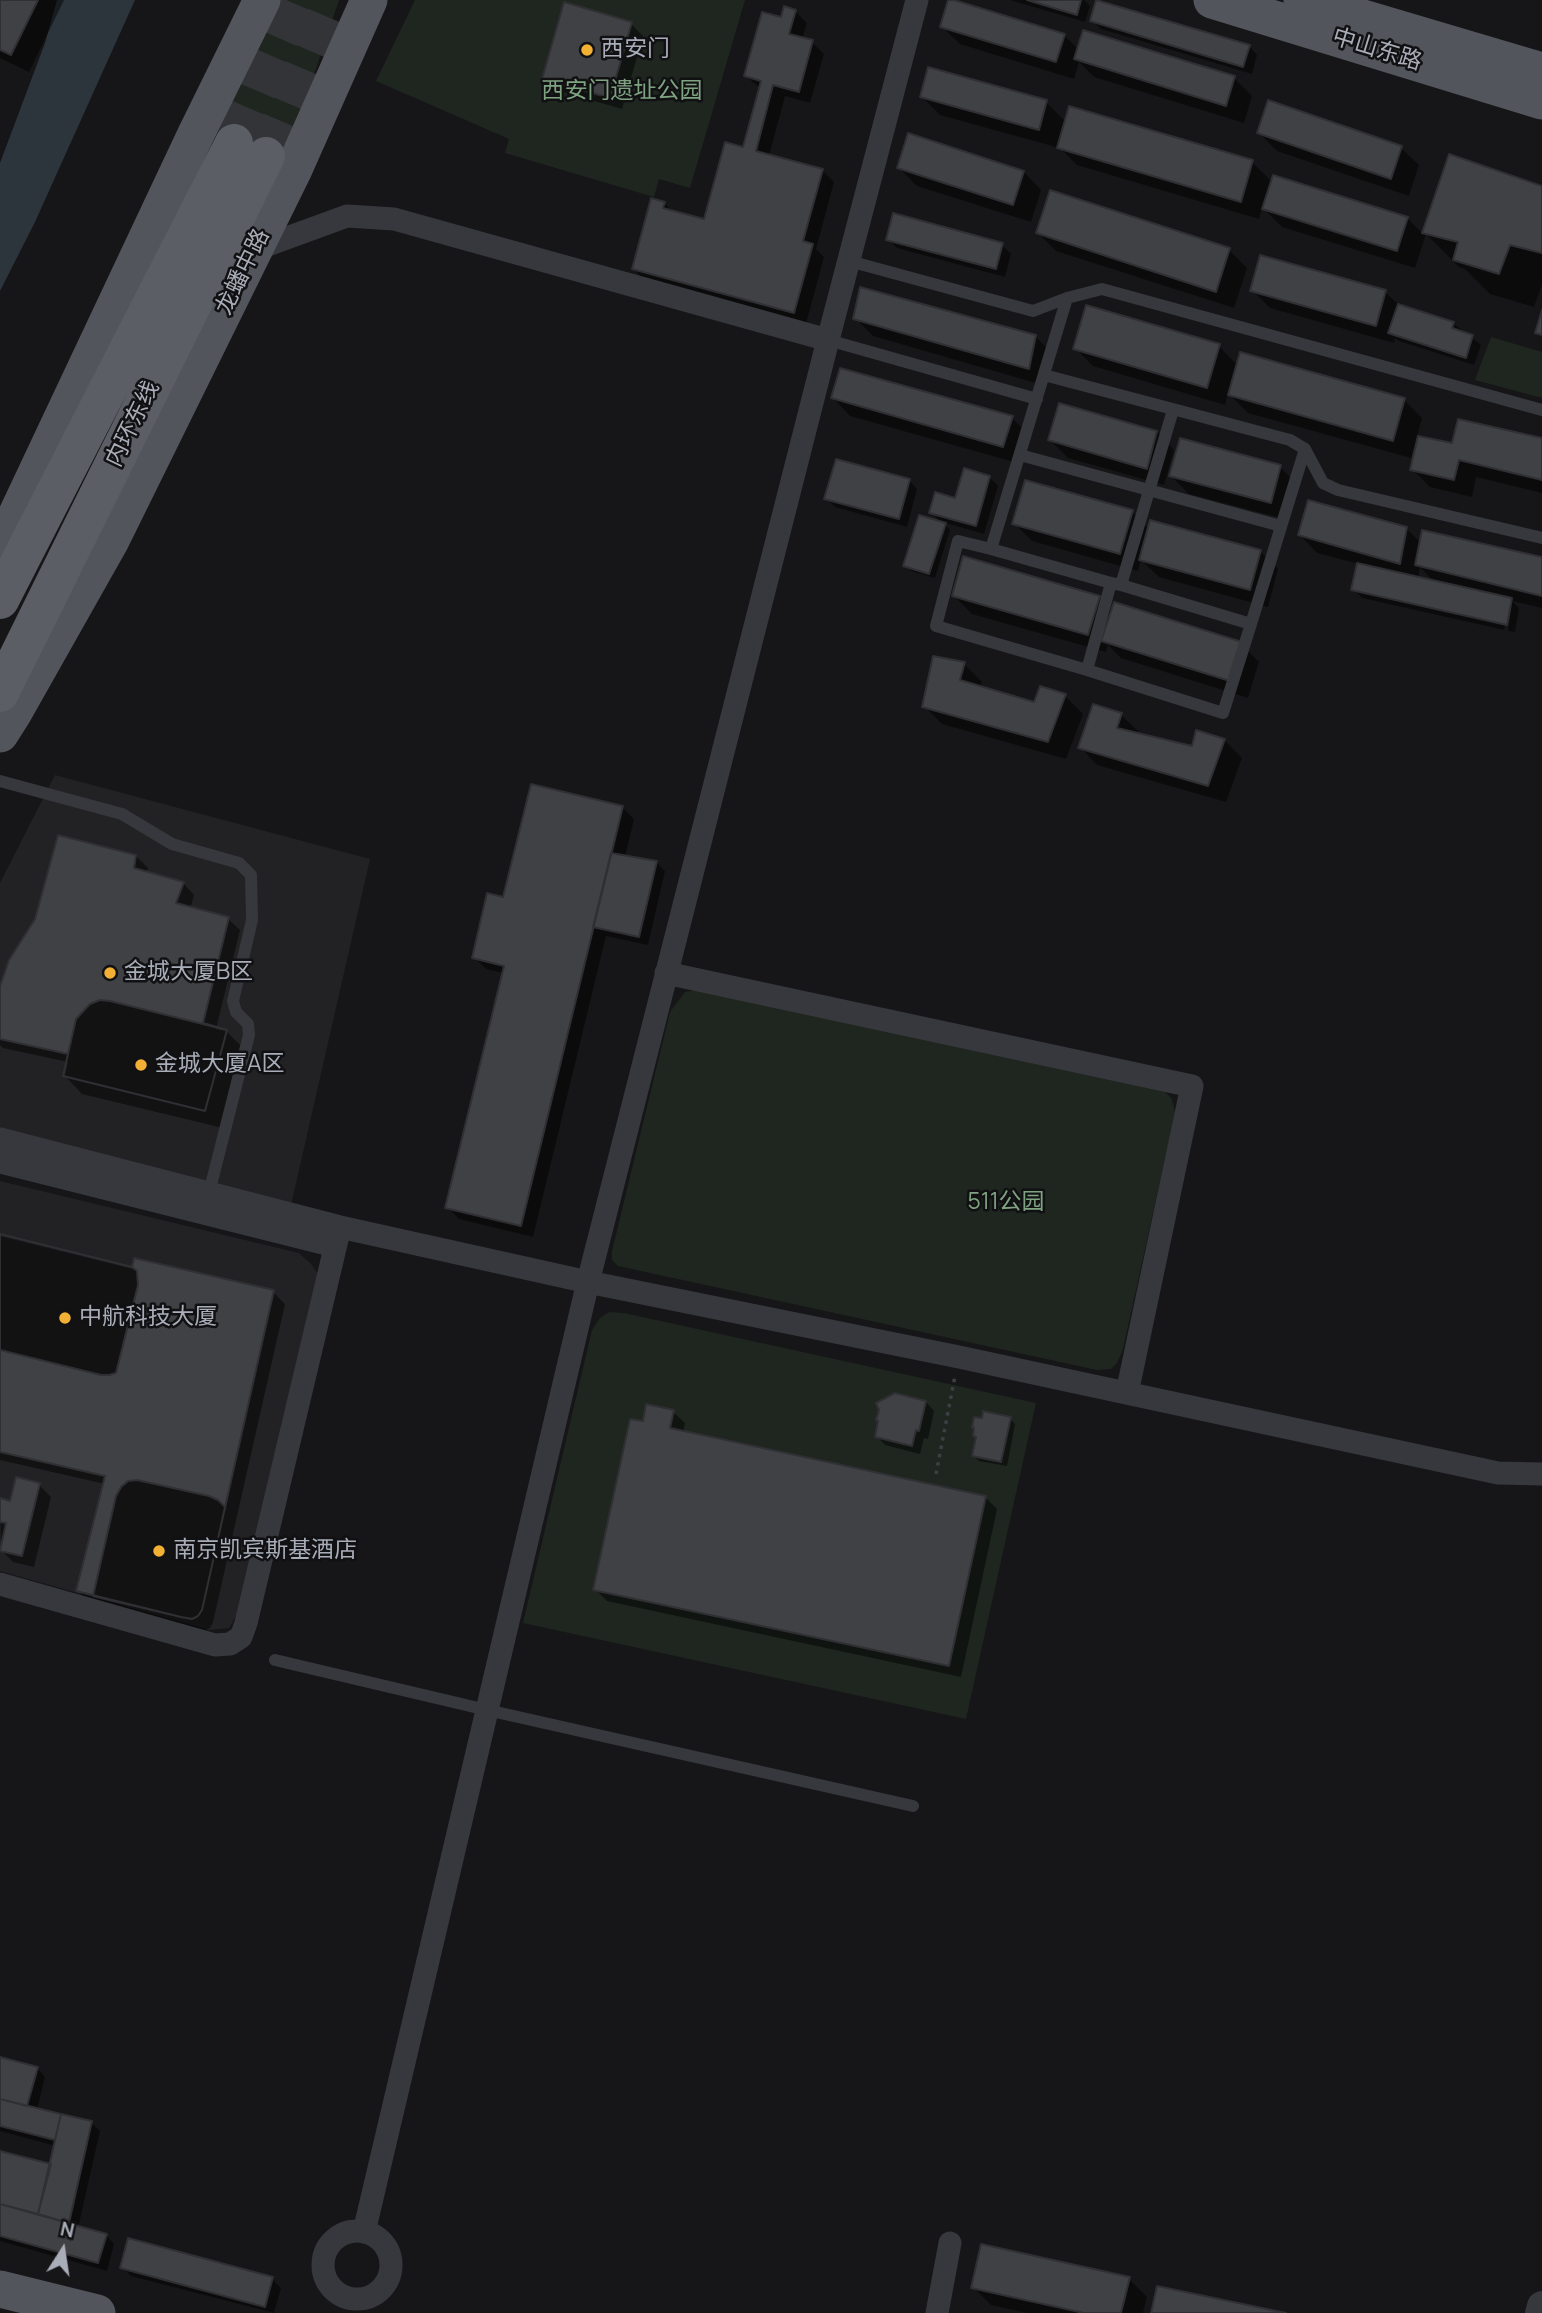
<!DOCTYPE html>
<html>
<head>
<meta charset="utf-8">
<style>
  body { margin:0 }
  #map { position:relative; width:1542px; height:2313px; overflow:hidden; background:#161618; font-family:Manrope,sans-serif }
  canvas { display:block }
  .north { position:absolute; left:28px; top:2215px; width:70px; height:70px; -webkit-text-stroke:5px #111113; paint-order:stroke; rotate:12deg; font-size:19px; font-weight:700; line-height:28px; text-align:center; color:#a8adb8 }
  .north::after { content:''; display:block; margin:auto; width:24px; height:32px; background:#a8adb8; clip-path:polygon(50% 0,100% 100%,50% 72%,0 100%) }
</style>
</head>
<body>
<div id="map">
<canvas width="1542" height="2313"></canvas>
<div class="north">N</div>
</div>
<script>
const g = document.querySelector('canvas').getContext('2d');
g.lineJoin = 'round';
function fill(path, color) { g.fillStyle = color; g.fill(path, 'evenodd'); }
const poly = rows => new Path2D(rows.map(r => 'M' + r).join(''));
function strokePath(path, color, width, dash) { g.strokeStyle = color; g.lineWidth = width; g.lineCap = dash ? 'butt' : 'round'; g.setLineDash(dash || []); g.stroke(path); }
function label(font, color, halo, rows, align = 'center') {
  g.font = font + ' Manrope,"Noto Sans SC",sans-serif'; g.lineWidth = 5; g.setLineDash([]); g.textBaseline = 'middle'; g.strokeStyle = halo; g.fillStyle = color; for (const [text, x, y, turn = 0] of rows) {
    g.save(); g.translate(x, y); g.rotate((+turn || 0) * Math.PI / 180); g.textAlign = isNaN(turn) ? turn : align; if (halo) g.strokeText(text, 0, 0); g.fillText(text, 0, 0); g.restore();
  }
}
fill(poly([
  [55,775,370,859,291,1205,0,1130,0,883],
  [0,1181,299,1253,311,1264,320,1277,239,1611,229,1628,209,1630,0,1571]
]), '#222225');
fill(poly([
  [280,0,339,0,292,140,220,107],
  [415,0,745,0,690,188,659,179,654,197,505,153,509,139,376,81],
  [1491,337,1542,352,1542,398,1475,380],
  [696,990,1163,1090,1172,1099,1175,1113,1123,1349,1117,1363,1111,1369,1097,1370,618,1266,612,1260,612,1251,670,1012,685,992],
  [609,1312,624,1313,1036,1403,966,1719,523,1623,592,1330,600,1318]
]), '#1e261f');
fill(poly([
  [57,0,135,0,35,222,0,291,0,163,45,43]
]), '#2c353c');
fill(poly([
  [0,0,64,0,29,72,0,58],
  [1010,0,1084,0,1090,6,1085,22],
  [795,11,807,23,802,39,812,42,824,54,810,103,785,96,769,156,822,170,834,182,816,249,824,257,806,324,645,281,634,269,664,203,673,212,705,221,744,149,761,89,746,76,782,20],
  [1092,20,1249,46,1257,55,1252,74,1101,29],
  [631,24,643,36,622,109,556,90,544,78],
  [942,27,1064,35,1079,50,1234,78,1252,96,1244,123,1094,77,1079,62,1074,79,960,44],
  [922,97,1046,102,1066,122,1252,162,1272,182,1407,218,1424,235,1450,156,1542,187,1542,285,1534,307,1490,294,1465,269,1459,267,1426,234,1415,268,1282,227,1262,207,1259,219,1077,165,1057,145,1056,147,940,115],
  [1259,133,1401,148,1419,165,1409,196,1277,151],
  [899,168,1024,172,1041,190,1031,222,917,186],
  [1038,233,1229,250,1247,268,1234,308,1056,251],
  [888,239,1002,245,1011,254,1005,277,897,248],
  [1252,290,1385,292,1400,306,1453,323,1481,345,1474,365,1399,341,1395,338,1394,343,1270,308],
  [855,318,1035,336,1053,354,1046,386,873,336],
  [1219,346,1238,366,1404,400,1422,418,1411,458,1248,413,1228,393,1225,405,1093,366,1075,348],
  [833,398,1012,418,1030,436,1021,464,850,416],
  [1157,432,1174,450,1164,485,1068,458,1050,440],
  [1542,440,1542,493,1476,477,1472,497,1430,487,1412,469,1454,446],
  [1280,467,1298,485,1289,520,1189,494,1171,476],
  [989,477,998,486,984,534,942,522,950,530,935,578,911,571,905,565,943,524,931,512,957,500],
  [909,480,917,489,907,527,835,507,826,498],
  [1132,512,1149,529,1260,551,1278,569,1268,607,1159,577,1141,560,1138,571,1032,541,1014,523],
  [1407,529,1421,543,1542,559,1542,608,1512,601,1519,608,1515,632,1508,631,1512,603,1509,603,1504,630,1362,598,1353,589,1359,564,1317,553,1300,535],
  [1420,567,1435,583,1418,579],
  [954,596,1099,597,1113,611,1241,644,1259,662,1248,698,1121,658,1108,645,1106,652,972,614],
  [964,664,982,682,980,688,1035,705,1065,696,1083,714,1066,759,942,724,924,706],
  [1121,715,1139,732,1138,735,1194,748,1224,740,1242,758,1226,802,1097,765,1080,747],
  [622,807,634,819,625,857,656,862,665,871,648,945,606,936,533,1237,459,1219,447,1207,504,973,486,969,474,957,505,899],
  [136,856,148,868,146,873,183,883,194,895,190,909,228,919,240,930,216,1029,226,1031,244,1049,223,1128,82,1094,65,1076,68,1062,3,1048,0,1045,0,992],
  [0,1236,133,1269,273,1292,285,1304,213,1622,210,1628,205,1630,90,1603,78,1591,105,1484,0,1460],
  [926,1402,934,1411,928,1439,924,1438,920,1454,885,1445,877,1436,880,1422],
  [673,1412,685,1423,683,1433,985,1497,997,1509,961,1677,607,1601,595,1589,644,1423],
  [1010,1419,1015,1424,1007,1466,979,1461,973,1455,977,1438,975,1436],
  [39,1485,51,1497,34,1567,13,1562,1,1550,0,1500,11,1503],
  [0,2059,37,2068,45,2077,37,2110,91,2123,100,2131,78,2228,106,2235,114,2244,107,2271,0,2241,0,2153,52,2167,56,2146,0,2131],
  [129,2240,272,2279,281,2288,274,2313,131,2276,122,2267],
  [1129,2279,1147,2297,1143,2313,1027,2313,991,2305,973,2287]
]), '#0007');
const building = poly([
  [0,0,38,0,11,55,0,50,0,0],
  [948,0,954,0,1065,34,1056,62,940,27,948,0],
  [1027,0,1081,0,1077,15,1027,0],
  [1096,0,1250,45,1243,67,1090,21,1096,0],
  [564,2,632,22,610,98,542,79,564,2],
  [784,6,796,10,789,34,813,40,799,92,773,85,756,151,823,169,803,241,813,244,794,313,632,269,651,198,665,202,663,208,704,219,725,142,743,147,761,81,744,76,762,12,781,17,784,6],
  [1083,30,1235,76,1226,106,1074,59,1083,30],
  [928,67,1047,100,1039,130,920,97,928,67],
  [1268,100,1402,146,1391,179,1257,133,1268,100],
  [1069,106,1253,160,1241,202,1057,148,1069,106],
  [908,133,1024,171,1013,205,897,168,908,133],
  [1449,154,1542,186,1542,253,1510,245,1499,274,1453,260,1458,242,1422,233,1449,154],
  [1273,175,1408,217,1397,251,1262,209,1273,175],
  [1050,190,1230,248,1216,292,1036,233,1050,190],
  [893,213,1003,243,996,269,886,240,893,213],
  [1260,255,1386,290,1376,326,1250,291,1260,255],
  [860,287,1036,335,1029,369,853,319,860,287],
  [1398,304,1454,322,1452,328,1473,335,1466,358,1388,333,1398,304],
  [1086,305,1220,344,1207,388,1073,349,1086,305],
  [1542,310,1542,335,1535,333,1542,310],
  [1240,352,1405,398,1393,441,1228,395,1240,352],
  [840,368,1013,416,1003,447,831,398,840,368],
  [1059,403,1157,431,1147,469,1048,440,1059,403],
  [1458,419,1542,438,1542,480,1459,460,1454,480,1410,470,1418,436,1452,443,1458,419],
  [1180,438,1281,465,1271,503,1169,476,1180,438],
  [836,459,910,479,899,519,824,499,836,459],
  [964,468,990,476,976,526,929,513,935,492,955,498,964,468],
  [1025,480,1133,510,1120,554,1012,524,1025,480],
  [1308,500,1407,527,1400,564,1298,535,1308,500],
  [919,515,946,523,929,574,903,566,919,515],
  [1150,520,1261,550,1250,590,1139,560,1150,520],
  [1422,530,1542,557,1542,596,1415,565,1422,530],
  [963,556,1100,596,1088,635,952,596,963,556],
  [1357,563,1512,598,1507,625,1351,590,1357,563],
  [1114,602,1242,642,1230,681,1101,641,1114,602],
  [933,656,965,662,960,680,1034,702,1040,686,1066,694,1048,742,922,707,933,656],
  [1093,704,1122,713,1117,728,1192,746,1196,730,1225,739,1208,786,1078,748,1093,704],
  [531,784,623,806,521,1226,445,1208,504,966,472,958,487,893,503,897,531,784],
  [58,835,136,855,134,868,184,882,176,903,229,917,203,1023,227,1030,205,1111,63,1076,68,1054,0,1039,0,986,9,960,35,919,58,835],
  [611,853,657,861,639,937,593,927,611,853],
  [100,1000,110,1001,227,1030,205,1111,63,1076,76,1019,90,1004,100,1000],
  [0,1234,132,1267,134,1258,274,1290,202,1610,198,1616,192,1619,181,1617,76,1591,105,1476,0,1452,0,1234],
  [0,1234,132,1267,137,1271,138,1285,116,1373,109,1375,101,1375,0,1350,0,1234],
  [895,1393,926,1401,919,1431,916,1430,912,1446,875,1437,878,1421,876,1420,879,1410,876,1403,895,1393],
  [646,1404,674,1410,670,1428,986,1496,949,1666,593,1590,630,1419,643,1421,646,1404],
  [983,1411,1011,1417,1001,1462,972,1456,976,1437,973,1436,974,1428,972,1428,974,1417,982,1418,983,1411],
  [16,1477,40,1483,22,1556,0,1551,6,1523,0,1522,0,1498,10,1501,16,1477],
  [137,1480,209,1496,218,1500,225,1507,202,1610,198,1616,192,1619,181,1617,93,1596,116,1496,121,1487,128,1481,137,1480],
  [0,2057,38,2067,27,2106,0,2099,0,2057],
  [0,2099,61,2114,55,2140,0,2126,0,2099],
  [61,2114,92,2121,69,2223,38,2214,61,2114],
  [0,2151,51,2164,38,2214,0,2204,0,2151],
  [0,2204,107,2234,98,2263,0,2236,0,2204],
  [128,2238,273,2277,265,2307,120,2268,128,2238],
  [981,2244,1130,2277,1121,2313,1084,2313,971,2288,981,2244],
  [1157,2286,1286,2313,1151,2313,1157,2286]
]);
fill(building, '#404145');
strokePath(building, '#303034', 2);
strokePath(poly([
  [234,143,296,0],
  [266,156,333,0]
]), '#333438', 38, [38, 19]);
strokePath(poly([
  [936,1474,955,1376]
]), '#3d3f44', 3.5, [3.5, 5]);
strokePath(poly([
  [849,261,1033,311,1067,298,1102,289,1542,410],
  [828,340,1037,399],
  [1044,375,1290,440,1305,449,1323,483,1338,490,1542,538],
  [1020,455,1281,526],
  [991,549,1067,298],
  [1111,583,1087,670,936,626,958,541,991,549,1111,583,1121,585,1173,410],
  [1121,585,1251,624,1305,449],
  [1087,670,1223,713,1251,624],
  [0,781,122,814,172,844,239,863,251,875,252,920,233,1001,236,1012,248,1024,249,1035,209,1193],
  [275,1660,487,1710,913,1806]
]), '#37383d', 12);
strokePath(poly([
  [254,250,347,216,394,219,828,340],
  [666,973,1192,1086,1127,1393],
  [0,1139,340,1227,588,1282,959,1357,1498,1473,1542,1474],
  [0,1162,335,1246],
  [0,1584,215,1645,230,1644,241,1637,246,1623,340,1227],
  '323 2265a34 34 0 1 1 68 0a34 34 0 1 1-68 0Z',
  [364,2232,588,1282,828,340,917,0],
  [937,2313,950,2243]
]), '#37383d', 23);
strokePath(poly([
  [1540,2313,1542,2306]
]), '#37383d', 30);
strokePath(poly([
  [1212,0,1542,101],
  [1302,0,1542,71],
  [0,550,196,134,262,0],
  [0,734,14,712,110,542,294,169,369,0],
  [0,2289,97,2313]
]), '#53555c', 37);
strokePath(poly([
  [0,600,234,143],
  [0,693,266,156]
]), '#5b5e65', 38);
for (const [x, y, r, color] of [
  [587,50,7,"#f2b134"],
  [110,973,7,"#f2b134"],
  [141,1065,7,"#f2b134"],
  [65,1318,7,"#f2b134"],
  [159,1551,7,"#f2b134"]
]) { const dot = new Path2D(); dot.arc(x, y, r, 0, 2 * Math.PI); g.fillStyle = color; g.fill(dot); strokePath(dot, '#111113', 2.5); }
label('23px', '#a8adb8', '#111113', [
  ["西安门",601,50],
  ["金城大厦B区",124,973],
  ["金城大厦A区",155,1065],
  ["中航科技大厦",79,1318],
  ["南京凯宾斯基酒店",173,1551]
], 'left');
label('23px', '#a8adb8', '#111113', [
  ["中山东路",1377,50,17],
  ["龙蟠中路",243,272,-64],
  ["内环东线",133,424,-64]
]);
label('23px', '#7fa381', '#111113', [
  ["西安门遗址公园",622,92],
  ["511公园",1006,1203]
]);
</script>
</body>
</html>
